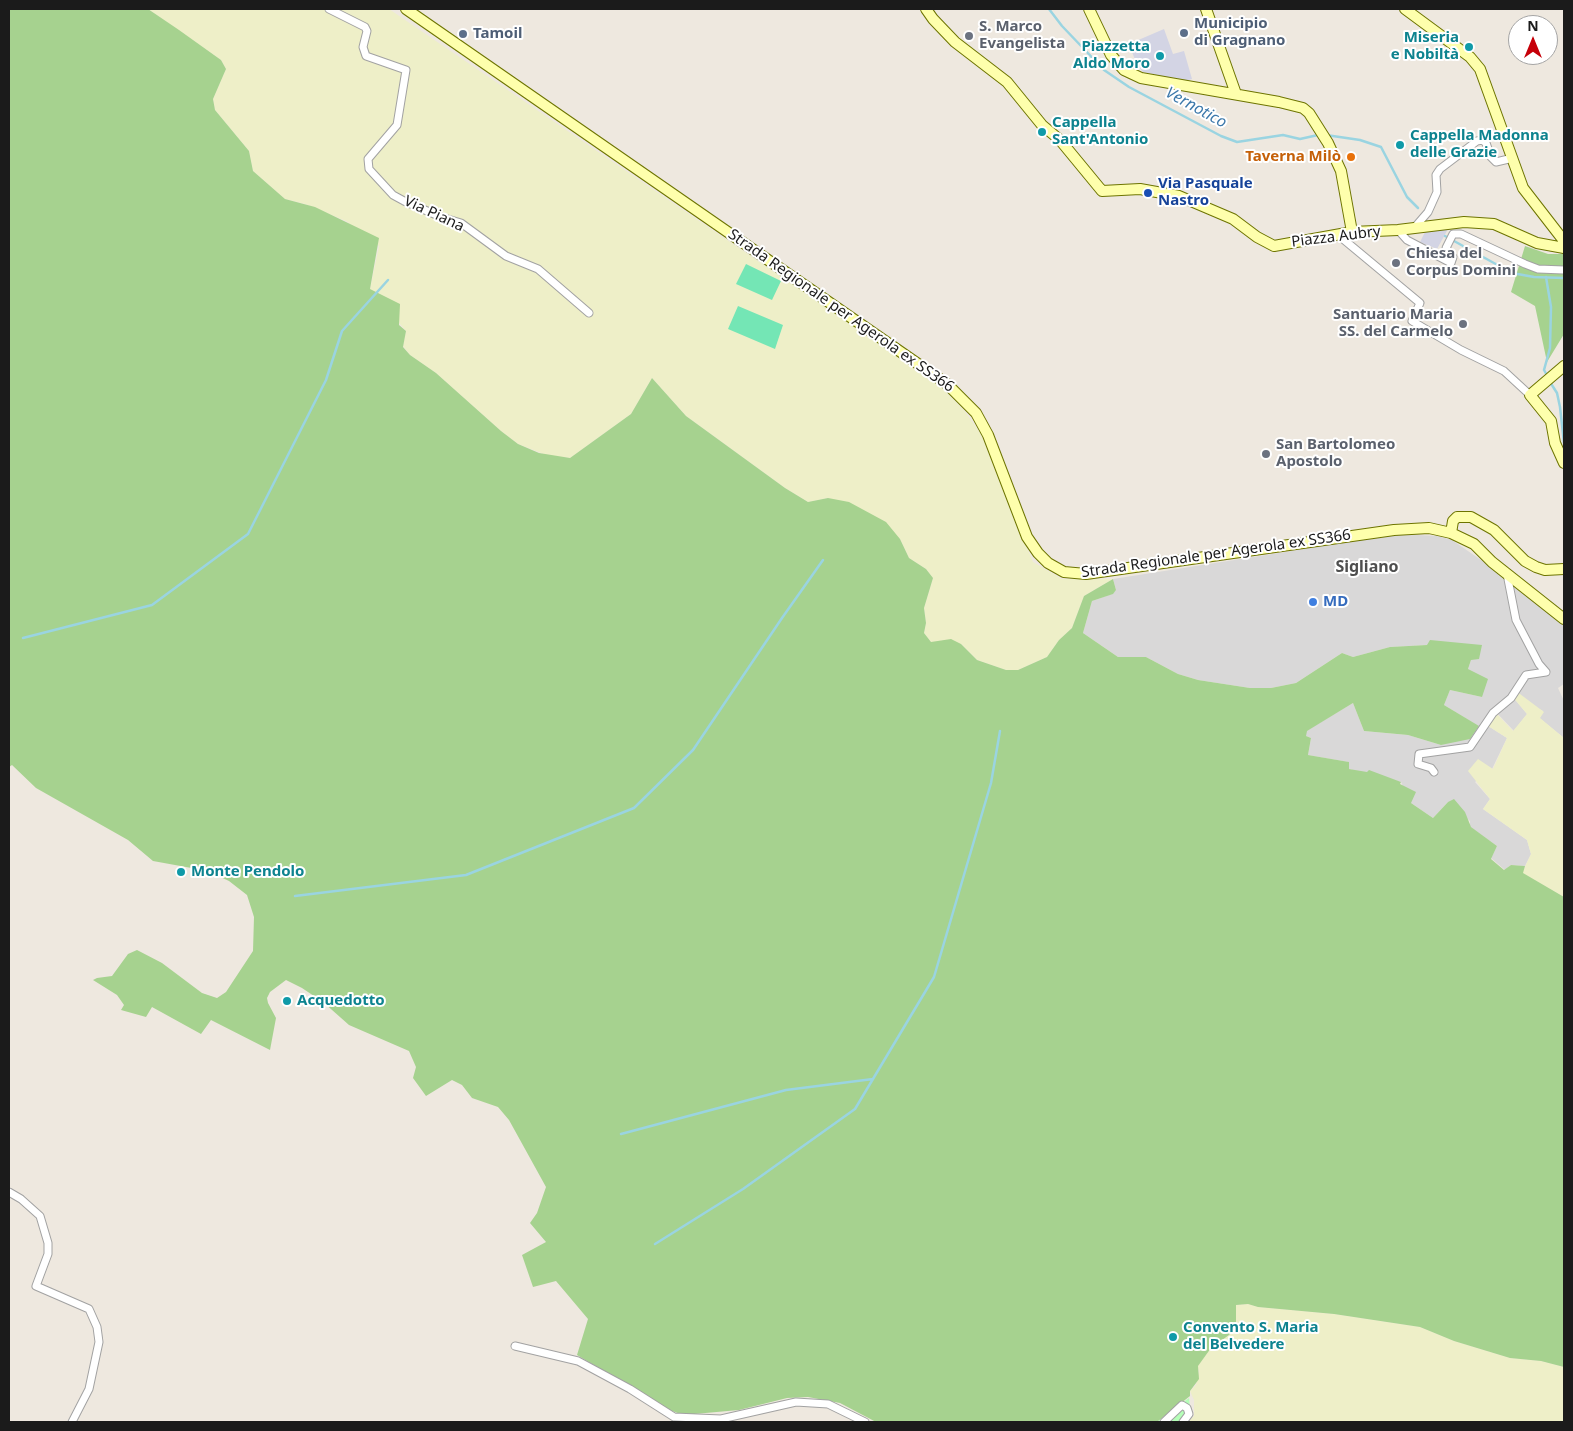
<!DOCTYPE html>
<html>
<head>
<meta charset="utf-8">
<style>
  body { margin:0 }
  #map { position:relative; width:1573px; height:1431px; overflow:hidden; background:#eee8df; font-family:"Noto Sans",sans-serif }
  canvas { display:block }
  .frame { position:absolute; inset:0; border:10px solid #1b1b1b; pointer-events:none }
  .north { position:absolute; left:1508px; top:15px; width:50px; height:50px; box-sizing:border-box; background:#fff; border:1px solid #a4a4a4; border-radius:50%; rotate:0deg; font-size:14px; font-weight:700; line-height:20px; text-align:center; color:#1b1b1b }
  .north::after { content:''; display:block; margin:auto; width:18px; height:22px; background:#c60009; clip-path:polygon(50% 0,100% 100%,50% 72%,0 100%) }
</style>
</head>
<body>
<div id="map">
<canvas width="1573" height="1431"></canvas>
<div class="frame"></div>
<div class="north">N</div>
</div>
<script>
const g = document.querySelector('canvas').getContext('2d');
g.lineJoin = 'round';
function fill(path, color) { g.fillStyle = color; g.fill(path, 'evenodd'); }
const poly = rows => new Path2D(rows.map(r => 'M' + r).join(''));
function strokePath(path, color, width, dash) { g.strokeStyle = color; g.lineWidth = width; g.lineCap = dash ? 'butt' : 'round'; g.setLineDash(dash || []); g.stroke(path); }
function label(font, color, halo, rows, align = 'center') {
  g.font = font + ' "Noto Sans",sans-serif'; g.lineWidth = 4; g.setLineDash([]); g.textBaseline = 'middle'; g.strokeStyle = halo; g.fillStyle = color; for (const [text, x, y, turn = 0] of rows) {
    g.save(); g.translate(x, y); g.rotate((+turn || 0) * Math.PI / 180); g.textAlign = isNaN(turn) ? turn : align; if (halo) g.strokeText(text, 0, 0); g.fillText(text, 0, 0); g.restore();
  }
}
fill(poly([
  [1400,534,1437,536,1452,540,1510,580,1564,623,1564,684,1558,688,1564,701,1564,738,1539,718,1543,711,1512,696,1527,714,1514,731,1494,710,1485,724,1507,738,1492,769,1475,782,1490,799,1483,809,1527,840,1531,854,1525,866,1511,865,1505,870,1491,858,1497,846,1470,827,1470,821,1448,802,1433,818,1411,803,1401,782,1349,769,1348,762,1308,755,1311,738,1306,736,1306,731,1353,703,1364,731,1408,735,1441,745,1478,726,1444,705,1450,690,1482,697,1468,669,1471,660,1427,645,1390,647,1353,657,1342,653,1296,683,1271,688,1250,688,1198,680,1178,674,1146,657,1118,657,1083,633,1092,601,1112,594,1116,590,1113,579]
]), '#d9d8d8');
fill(poly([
  [148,9,389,9,796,287,891,347,891,352,938,384,963,409,981,434,1033,562,1062,579,1113,579,1084,596,1072,628,1059,640,1047,657,1018,670,1006,670,977,660,961,644,931,642,924,633,926,623,924,608,933,578,926,569,909,558,900,539,828,498,808,502,785,488,686,416,652,378,631,414,570,458,549,456,518,444,501,431,436,373,410,355,403,346,406,331,370,289,379,246,346,221,305,204,285,199,253,171,249,151,215,110,213,99,226,69,221,60],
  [1516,691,1544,712,1540,718,1564,738,1564,897,1522,873,1531,854,1527,840,1483,809,1490,799,1468,771,1478,759,1493,769,1507,738,1485,724,1493,710,1513,731,1527,714,1512,696],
  [1248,1304,1258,1307,1334,1314,1420,1327,1454,1341,1510,1358,1541,1361,1564,1367,1564,1422,1188,1422,1194,1416,1194,1400,1190,1391,1196,1385,1199,1371,1197,1366,1211,1348,1229,1335,1236,1305]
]), '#eeefc8');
fill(poly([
  [9,9,148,9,179,30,221,60,226,69,213,99,215,110,249,151,253,171,285,199,315,207,379,238,370,289,400,304,399,325,406,331,403,347,410,355,436,373,501,431,518,444,539,453,570,458,631,414,652,378,686,416,785,488,808,502,828,498,849,502,886,522,900,539,909,558,926,569,933,578,924,608,926,623,924,633,931,642,951,639,961,644,977,660,1006,670,1018,670,1047,657,1059,640,1072,628,1084,596,1113,579,1116,590,1113,594,1092,601,1083,633,1118,657,1146,657,1178,674,1198,680,1250,688,1271,688,1296,683,1342,653,1353,657,1390,647,1427,645,1430,640,1482,645,1479,659,1471,660,1468,669,1488,679,1482,697,1450,690,1444,705,1479,726,1470,739,1441,745,1408,735,1364,731,1353,703,1307,731,1306,736,1311,738,1308,755,1349,762,1349,769,1367,772,1369,770,1401,782,1400,784,1416,792,1411,803,1433,818,1448,802,1454,799,1465,812,1471,827,1497,846,1491,859,1504,870,1511,865,1525,866,1523,873,1564,897,1564,1367,1541,1361,1510,1358,1454,1341,1420,1327,1334,1314,1258,1307,1248,1304,1236,1305,1236,1327,1229,1335,1211,1348,1198,1366,1199,1379,1190,1391,1190,1396,1157,1422,876,1422,840,1403,808,1397,787,1398,739,1410,683,1415,667,1409,577,1355,588,1319,556,1281,533,1287,522,1255,546,1242,530,1223,537,1213,546,1187,509,1120,498,1107,472,1098,462,1085,452,1080,426,1096,413,1078,416,1067,409,1051,349,1025,323,1002,302,988,286,980,270,992,267,998,268,1003,276,1018,270,1050,211,1020,201,1034,152,1007,146,1017,121,1010,124,1005,117,995,93,980,97,978,112,976,128,954,137,950,162,963,202,993,217,998,226,992,253,951,254,917,247,895,229,881,208,871,153,861,128,840,36,788,12,765,9,767],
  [1525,246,1548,254,1564,254,1564,334,1547,362,1535,306,1511,292]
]), '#a6d28f');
fill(poly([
  [1189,1398,1191,1417,1187,1422,1157,1422]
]), '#b5ffb8');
fill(poly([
  [746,264,781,281,772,300,736,284],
  [738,306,783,325,775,349,728,329]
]), '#74e6b5');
fill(poly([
  [1164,29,1173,54,1184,51,1192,79,1185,81,1143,72,1137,65,1129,44],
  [1448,229,1437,249,1420,242,1425,232]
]), '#d3d4e4');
strokePath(poly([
  [1049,9,1062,26,1104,70,1129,87,1221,136,1237,142,1283,135,1300,139,1318,135],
  [1326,135,1360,140,1381,147,1407,197,1418,208],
  [1445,236,1512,273,1534,277,1564,278],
  [1546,277,1551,307,1550,348,1544,370,1548,377],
  [1550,382,1557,393,1560,407,1564,443],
  [23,638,152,605,248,534,326,380,342,331,388,280],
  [295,896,466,875,634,808,693,750,782,618,823,560],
  [621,1134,786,1090,873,1079],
  [655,1244,743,1189,855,1109,934,977,991,783,1000,731]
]), '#9ad4e1', 2.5);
const street = poly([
  [329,9,365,27,367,31,363,47,366,56,406,70,397,125,368,159,369,169,393,195,404,201,441,217,461,223,506,256,538,269,589,313],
  [1415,227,1428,212,1437,192,1436,175,1440,169,1477,141,1482,140,1486,143,1491,157,1496,162,1513,158],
  [1398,230,1407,240,1451,263,1453,257,1446,248,1453,234,1461,234,1525,264,1538,269,1564,270],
  [1337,234,1420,303,1412,321,1461,350,1504,371,1530,395],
  [1434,772,1431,768,1418,764,1419,754,1470,747,1493,713,1511,698,1526,675,1546,672,1539,664,1516,620,1507,574],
  [9,1192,21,1199,40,1216,48,1243,48,1254,36,1286,89,1309,97,1327,99,1342,89,1389,72,1422],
  [515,1346,578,1361,630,1389,674,1417,721,1419,796,1402,828,1404,865,1422],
  [1164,1422,1182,1405,1187,1408,1189,1414,1183,1422]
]);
const secondary = poly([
  [406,9,947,384,976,413,988,435,1027,537,1038,553,1048,563,1064,572,1086,574,1394,530,1429,528,1451,533,1474,544,1492,562,1564,619],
  [926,9,933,19,955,42,1007,82,1042,125,1060,140,1102,191,1140,189,1179,196,1233,219,1257,237,1274,246,1352,232,1398,230,1464,222,1494,224,1537,243,1564,248],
  [1089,9,1111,55,1124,70,1141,78,1279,102,1303,108,1309,113,1328,143,1341,171,1352,232],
  [1206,9,1236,94],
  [1405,9,1470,57,1480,69,1523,188,1564,241],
  [1564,366,1530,395,1551,421,1555,443,1564,463],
  [1451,533,1453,521,1457,517,1471,517,1494,530,1525,561,1536,567,1545,570,1564,569]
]);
strokePath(street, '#a2a2a2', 9);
strokePath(secondary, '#6d7400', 12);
strokePath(street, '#fff', 7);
strokePath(secondary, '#feffac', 10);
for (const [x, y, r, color] of [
  [1184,33,5,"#5c6f8a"],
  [463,34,5,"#5c6f8a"],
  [969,36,5,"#6b7280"],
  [1469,47,5,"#0f9aa8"],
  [1160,56,5,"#0f9aa8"],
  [1042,132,5,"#0f9aa8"],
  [1400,145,5,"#0f9aa8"],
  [1351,157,5,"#e8710a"],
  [1148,193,5,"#1a4fb4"],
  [1396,263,5,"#6b7280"],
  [1463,324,5,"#6b7280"],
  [1266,454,5,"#6b7280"],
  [1313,602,5,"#3f7fe0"],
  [181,872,5,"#0f9aa8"],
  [287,1001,5,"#0f9aa8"],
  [1173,1337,5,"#0f9aa8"]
]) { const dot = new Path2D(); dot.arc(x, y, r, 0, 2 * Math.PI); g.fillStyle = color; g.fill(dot); strokePath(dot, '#fff', 2); }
label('bold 15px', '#4e5e75', '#fff', [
  ["Municipio",1194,24],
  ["di Gragnano",1194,41],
  ["Tamoil",473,34]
], 'left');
label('bold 15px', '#5b616d', '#fff', [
  ["S. Marco",979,27],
  ["Evangelista",979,44],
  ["Chiesa del",1406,254],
  ["Corpus Domini",1406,271],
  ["Santuario Maria",1453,315,"right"],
  ["SS. del Carmelo",1453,332,"right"],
  ["San Bartolomeo",1276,445],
  ["Apostolo",1276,462]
], 'left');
label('bold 15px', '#0d838f', '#fff', [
  ["Miseria",1459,38,"right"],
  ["e Nobiltà",1459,55,"right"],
  ["Piazzetta",1150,47,"right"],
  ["Aldo Moro",1150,64,"right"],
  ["Cappella",1052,123],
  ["Sant'Antonio",1052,140],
  ["Cappella Madonna",1410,136],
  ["delle Grazie",1410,153],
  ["Monte Pendolo",191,872],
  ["Acquedotto",297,1001],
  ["Convento S. Maria",1183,1328],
  ["del Belvedere",1183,1345]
], 'left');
label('bold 15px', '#c56008', '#fff', [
  ["Taverna Milò",1341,157]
], 'right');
label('bold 15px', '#164399', '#fff', [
  ["Via Pasquale",1158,184],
  ["Nastro",1158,201]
], 'left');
label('15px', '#1b1b1b', '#fff', [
  ["Via Piana",434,214,25],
  ["Piazza Aubry",1336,237,-7],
  ["Strada Regionale per Agerola ex SS366",841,311,35],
  ["Strada Regionale per Agerola ex SS366",1216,554,-8]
]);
label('bold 15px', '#366cbe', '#fff', [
  ["MD",1323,602]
], 'left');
label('italic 16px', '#3d79ab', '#fff', [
  ["Vernotico",1196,108,29]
]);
label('bold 16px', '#4e4e4e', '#fff', [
  ["Sigliano",1367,567]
]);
</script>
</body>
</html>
